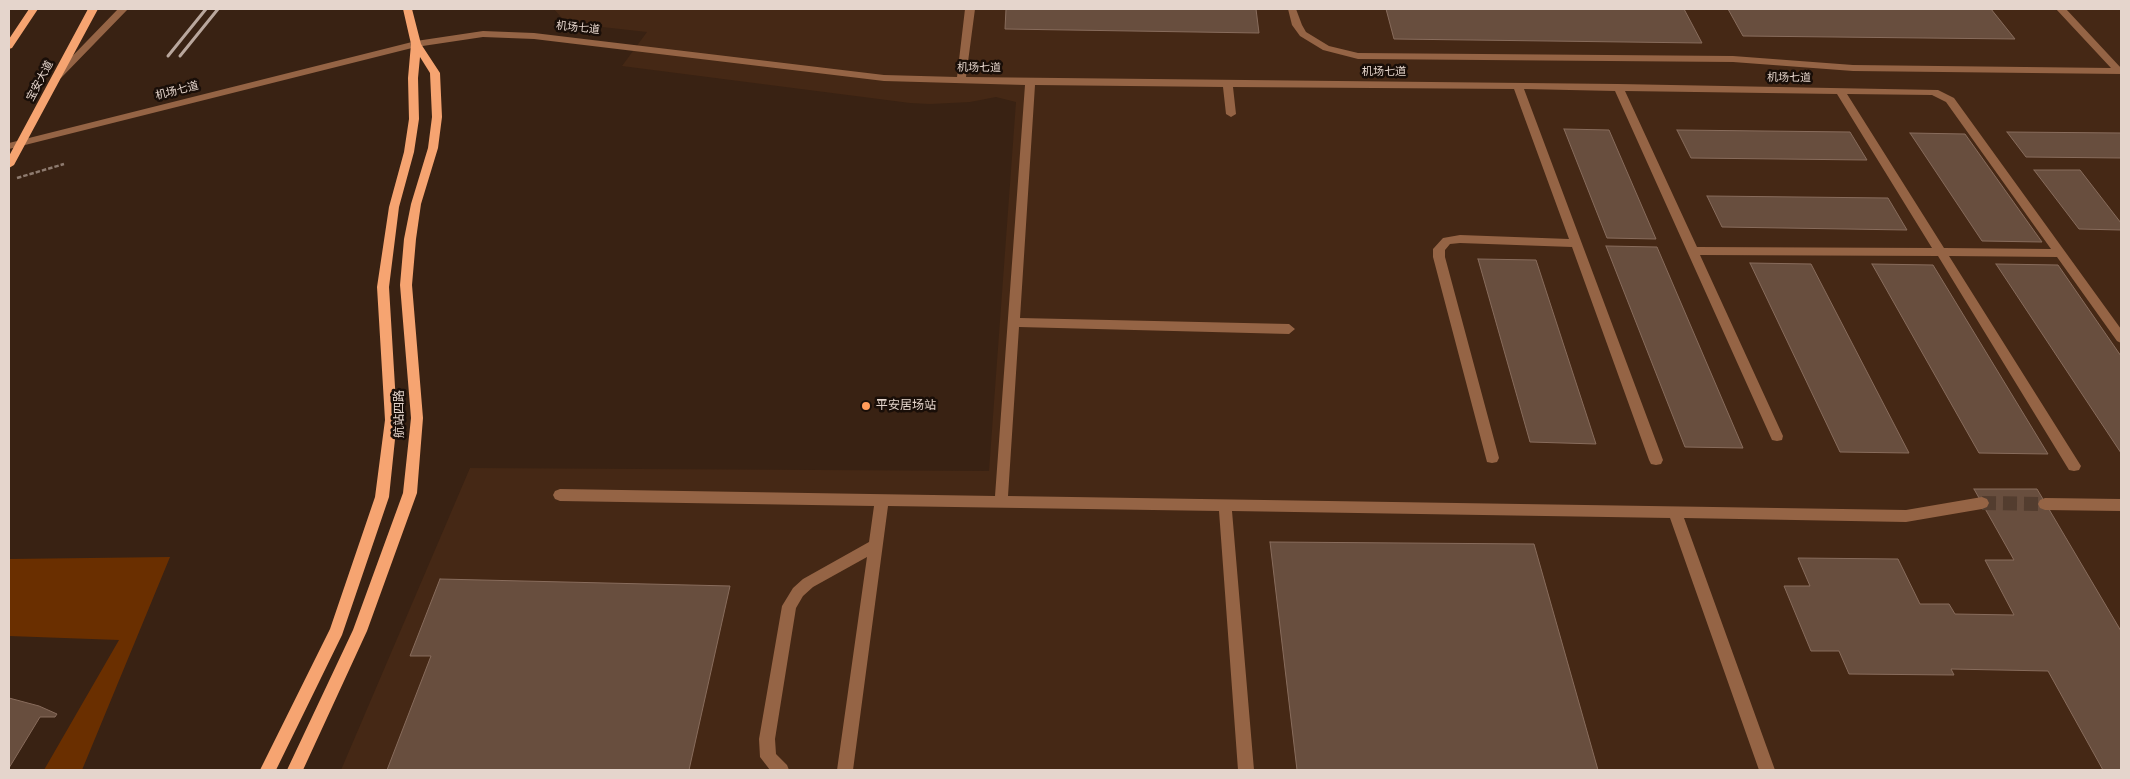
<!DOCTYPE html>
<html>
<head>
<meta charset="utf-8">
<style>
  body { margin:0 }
  #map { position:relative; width:2130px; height:779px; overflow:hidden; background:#392213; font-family:"Libre Baskerville",serif }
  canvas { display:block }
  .frame { position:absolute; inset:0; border:10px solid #e5d5cc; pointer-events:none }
</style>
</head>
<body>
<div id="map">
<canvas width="2130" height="779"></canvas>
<div class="frame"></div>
</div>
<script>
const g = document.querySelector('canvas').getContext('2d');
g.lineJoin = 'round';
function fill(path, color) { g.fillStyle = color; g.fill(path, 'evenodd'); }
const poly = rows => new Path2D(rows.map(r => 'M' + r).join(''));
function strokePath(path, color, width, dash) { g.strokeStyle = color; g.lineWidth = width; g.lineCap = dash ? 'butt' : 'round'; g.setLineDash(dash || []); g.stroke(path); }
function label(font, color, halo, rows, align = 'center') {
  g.font = font + ' "Libre Baskerville","Noto Sans SC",serif'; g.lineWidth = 5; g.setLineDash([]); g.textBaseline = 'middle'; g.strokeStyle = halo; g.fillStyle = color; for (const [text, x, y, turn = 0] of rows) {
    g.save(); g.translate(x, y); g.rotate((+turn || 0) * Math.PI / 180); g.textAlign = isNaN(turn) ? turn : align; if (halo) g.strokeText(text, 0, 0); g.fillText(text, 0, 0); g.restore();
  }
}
fill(poly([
  [554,9,2121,9,2121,770,341,770,470,468,989,471,1016,102,996,97,970,102,930,104,910,103,622,66,647,32,566,23]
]), '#452815');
fill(poly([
  [170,557,82,770,44,770,119,640,9,636,9,559]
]), '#6a2f00');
const building = poly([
  [1006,9,1256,9,1259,33,1005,29,1006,9],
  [1386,9,1684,9,1702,43,1394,39,1386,9],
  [1728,9,1991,9,2015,39,1743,36,1728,9],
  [1564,129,1609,130,1656,239,1607,238,1564,129],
  [1677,130,1850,132,1867,160,1691,158,1677,130],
  [2007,132,2121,133,2121,158,2026,157,2007,132],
  [1910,133,1965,134,2042,242,1982,241,1910,133],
  [2034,170,2080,170,2121,223,2121,230,2079,229,2034,170],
  [1707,196,1888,198,1907,230,1722,227,1707,196],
  [1606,246,1657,247,1743,448,1685,447,1606,246],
  [1478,259,1536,260,1596,444,1530,442,1478,259],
  [1750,263,1811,264,1909,453,1840,452,1750,263],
  [1872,264,1933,265,2048,454,1979,453,1872,264],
  [1996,264,2058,265,2121,356,2121,453,1996,264],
  [1974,489,2037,489,2121,631,2121,770,2103,770,2048,671,1951,669,1954,675,1849,674,1839,651,1811,651,1784,586,1810,586,1798,558,1898,559,1920,604,1949,604,1955,614,2014,615,1985,560,2014,560,1974,489],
  [1270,542,1534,544,1598,770,1297,770,1270,542],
  [440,579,730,586,689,770,387,770,431,656,410,656,440,579],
  [9,698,39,706,57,714,55,717,40,717,9,768,9,698]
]);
fill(building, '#684e3e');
strokePath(building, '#886c5c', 1);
strokePath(poly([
  [1982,503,2045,504]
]), '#533d2f', 14, [14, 7]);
strokePath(poly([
  [17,178,64,164]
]), '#8e7b6f', 2.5, [4.5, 2]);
fill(poly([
  [118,9,128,9,61,78,55,78,55,74,118,9],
  [965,9,975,9,966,77,1618,84,1938,90,1954,98,2121,329,2121,343,2117,341,2057,257,1949,256,2081,466,2079,470,2074,471,2069,470,1938,256,1700,255,1783,436,1782,440,1777,441,1772,440,1615,91,1524,89,1663,460,1661,464,1656,465,1651,464,1649,460,1572,247,1460,243,1450,244,1445,250,1445,257,1499,458,1497,462,1492,463,1487,462,1433,257,1433,249,1443,238,1460,235,1569,239,1514,89,1233,87,1236,114,1231,117,1226,114,1223,87,1035,85,1020,318,1289,324,1295,329,1289,334,1019,327,1008,496,1906,510,1982,497,1987,499,1989,503,1987,507,1982,509,1906,522,1684,518,1775,770,1759,770,1670,518,1232,511,1254,770,1238,770,1219,511,888,506,853,770,837,770,867,557,813,587,803,596,796,608,775,739,776,754,787,765,789,770,770,770,760,757,759,739,782,606,793,588,803,579,869,542,874,506,560,501,555,499,553,495,555,491,560,489,995,496,1025,85,884,81,534,39,483,37,416,47,9,149,9,143,416,41,483,31,534,33,884,75,957,77,965,9],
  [1625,91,1837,94,1932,248,1697,247,1625,91],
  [1847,94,1932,95,1946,102,2051,249,1944,248,1847,94],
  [1288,9,1296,9,1302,25,1306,32,1329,46,1358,53,1733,56,1853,65,2111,68,2056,9,2066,9,2121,68,2121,74,1853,71,1733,62,1358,59,1323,50,1300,36,1292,25,1288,9],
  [2045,498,2121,499,2121,511,2045,510,2040,508,2038,504,2040,500,2045,498]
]), '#956445');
fill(poly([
  [29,9,38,9,12,48,9,49,9,39,29,9],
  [88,9,98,9,14,165,9,168,9,156,88,9],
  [403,9,412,9,421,44,440,73,442,117,438,148,421,204,416,239,412,285,423,418,417,493,367,631,303,770,287,770,353,630,403,493,411,418,400,285,404,239,411,204,428,148,432,117,430,73,420,57,418,78,419,119,414,152,399,207,389,287,397,420,389,497,342,635,276,770,260,770,330,629,375,497,385,420,377,287,389,207,404,152,409,119,408,78,411,44,403,9]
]), '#f6a471');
strokePath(poly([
  [168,56,206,9],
  [180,56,218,9]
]), '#b9a79d', 3);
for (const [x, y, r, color] of [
  [866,406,5,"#ff9b5a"]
]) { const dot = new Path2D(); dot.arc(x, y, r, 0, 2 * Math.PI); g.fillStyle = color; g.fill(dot); strokePath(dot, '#190e08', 2); }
label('11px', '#e5d5cc', '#190e08', [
  ["机场七道",578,28,6],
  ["机场七道",979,68,1],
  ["机场七道",1384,72],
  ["机场七道",1789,78,1],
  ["宝安大道",40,81,-62],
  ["机场七道",177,91,-14]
]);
label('12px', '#e5d5cc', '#190e08', [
  ["平安居场站",876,406]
], 'left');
label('12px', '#e5d5cc', '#190e08', [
  ["航站四路",400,414,-90]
]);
</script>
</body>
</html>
